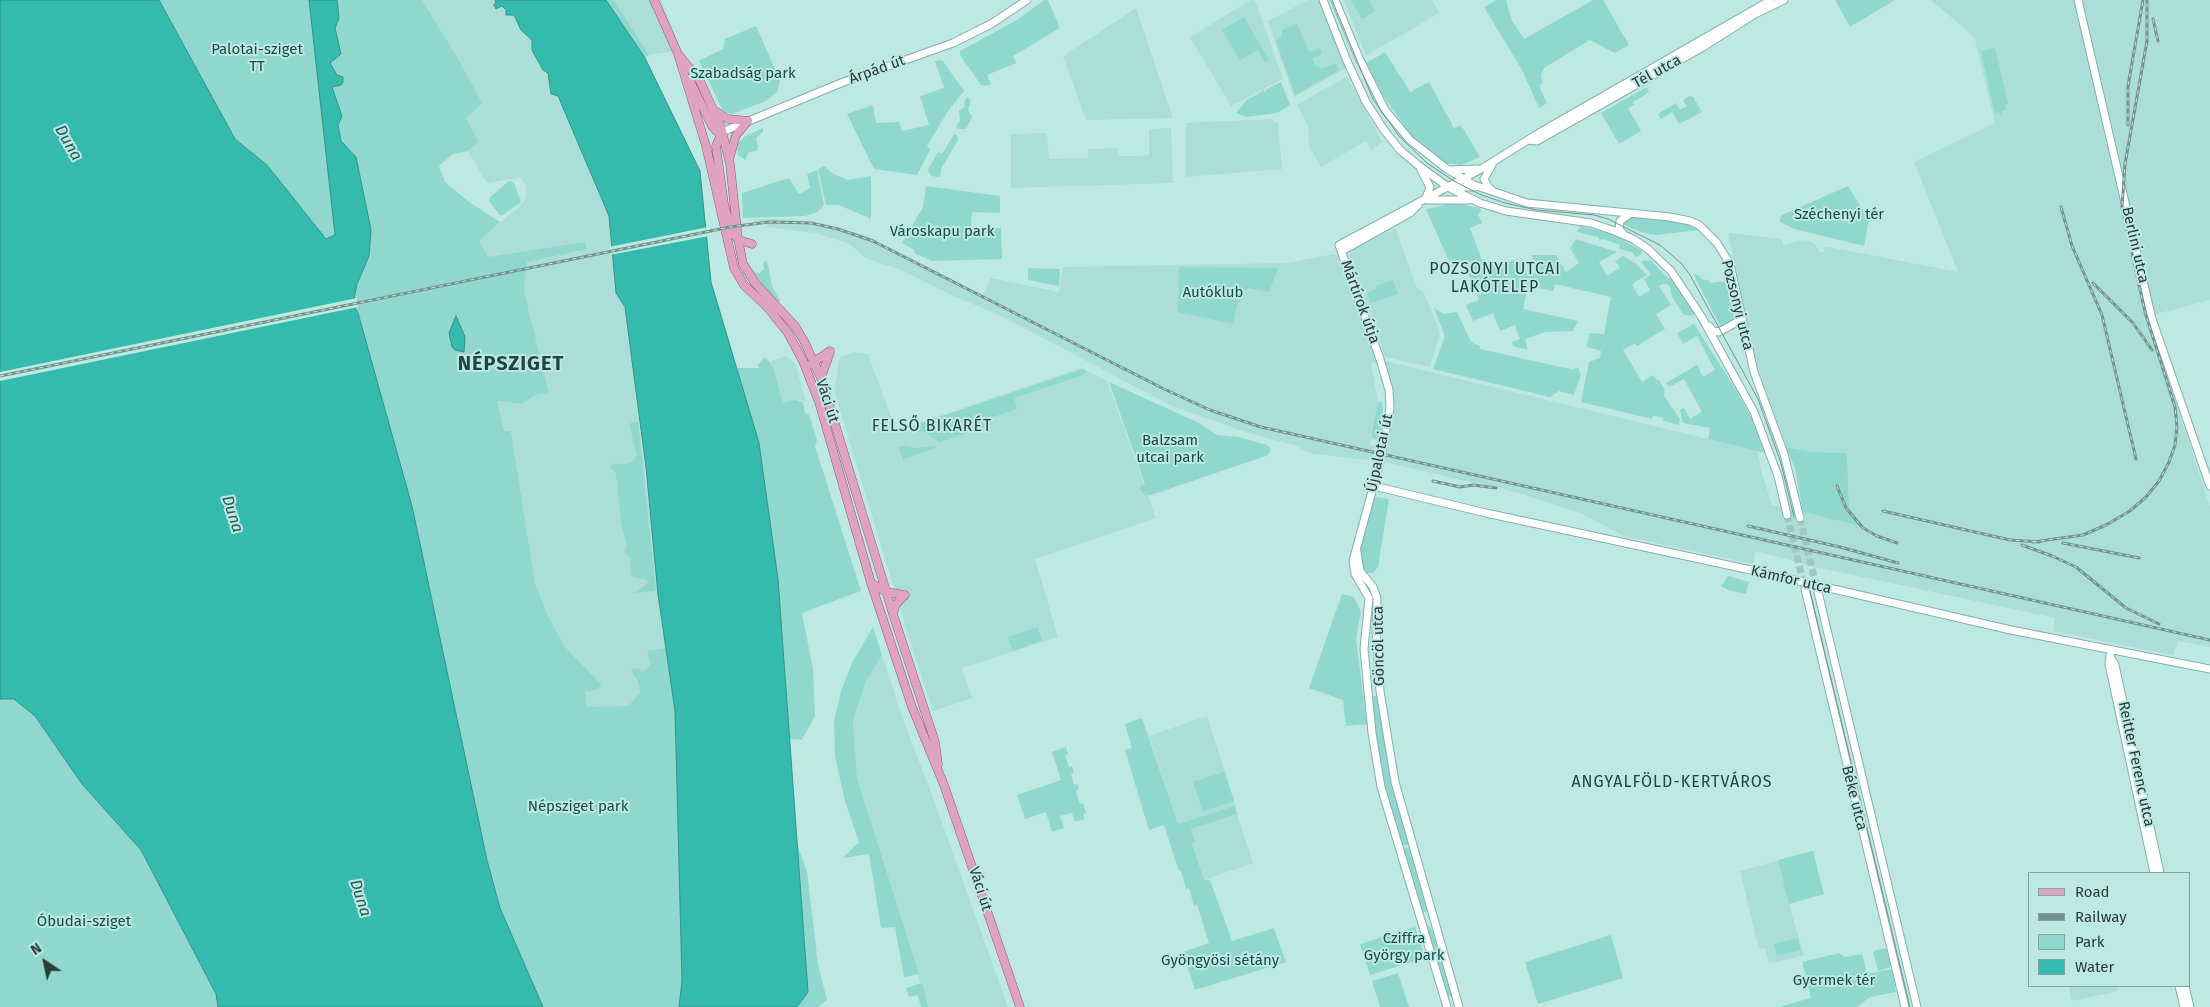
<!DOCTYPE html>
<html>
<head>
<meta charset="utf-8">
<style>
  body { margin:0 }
  #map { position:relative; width:2210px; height:1007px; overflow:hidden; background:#bee9e2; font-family:"Fira Sans",sans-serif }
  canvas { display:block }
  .legend { position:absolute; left:2028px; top:872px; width:162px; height:115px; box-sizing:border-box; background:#bee9e2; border:1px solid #83a39e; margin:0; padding:6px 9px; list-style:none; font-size:15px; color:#2a3b38 }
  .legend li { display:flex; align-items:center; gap:10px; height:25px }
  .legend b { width:25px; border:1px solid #83a39e }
  .north { position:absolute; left:20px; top:937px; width:50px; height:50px; -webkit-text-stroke:4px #bee9e2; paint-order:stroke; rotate:326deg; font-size:14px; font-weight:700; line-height:20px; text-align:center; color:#2a3b38 }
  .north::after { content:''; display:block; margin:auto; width:18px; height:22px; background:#2a3b38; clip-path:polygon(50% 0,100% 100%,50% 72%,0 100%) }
</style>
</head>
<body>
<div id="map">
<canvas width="2210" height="1007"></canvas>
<ul class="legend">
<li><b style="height:6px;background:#dfa3bf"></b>Road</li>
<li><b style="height:6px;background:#75938e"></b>Railway</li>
<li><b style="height:14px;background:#90d7cd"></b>Park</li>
<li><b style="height:14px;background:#34bbad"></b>Water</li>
</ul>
<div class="north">N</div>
</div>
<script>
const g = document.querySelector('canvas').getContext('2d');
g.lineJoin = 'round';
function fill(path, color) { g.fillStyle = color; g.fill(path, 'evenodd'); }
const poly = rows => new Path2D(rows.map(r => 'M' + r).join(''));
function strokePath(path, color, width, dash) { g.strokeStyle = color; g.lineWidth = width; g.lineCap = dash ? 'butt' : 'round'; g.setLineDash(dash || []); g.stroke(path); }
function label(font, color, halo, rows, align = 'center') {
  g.font = font + ' "Fira Sans",sans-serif'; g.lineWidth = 4; g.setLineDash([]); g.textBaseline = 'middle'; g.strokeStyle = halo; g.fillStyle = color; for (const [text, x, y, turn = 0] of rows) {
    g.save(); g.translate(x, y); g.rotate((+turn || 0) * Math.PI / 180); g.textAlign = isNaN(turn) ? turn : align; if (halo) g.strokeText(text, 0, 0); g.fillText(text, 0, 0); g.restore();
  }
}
fill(poly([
  [422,0,495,0,497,9,502,6,514,15,521,30,532,40,548,72,551,94,557,96,609,216,616,293,625,307,666,648,647,652,650,665,646,671,640,672,634,678,639,685,640,693,628,706,587,708,585,692,596,690,602,685,565,647,548,616,535,583,511,431,504,432,497,401,522,404,535,395,549,391,524,291,527,261,587,249,585,242,488,258,478,241,519,207,526,197,526,187,521,177,487,183,468,151,479,142,466,118,438,28],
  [614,0,661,0,681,50,649,55],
  [1251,0,1255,0,1283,79,1231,106,1190,37],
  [1308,0,1320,0,1346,68,1294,97,1268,21],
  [1344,0,1432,0,1439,13,1366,56],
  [1931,0,2210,0,2210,300,2148,316,2210,507,2210,647,2178,641,2173,655,2053,631,2055,618,1816,567,1756,551,1753,564,1624,536,1583,514,1522,494,1384,462,1309,453,1294,445,1248,433,1172,406,1001,316,958,298,901,270,865,258,850,244,816,233,767,227,766,223,755,225,754,219,792,219,825,225,865,235,983,295,991,278,1059,292,1063,267,1288,263,1333,254,1340,256,1377,359,1758,451,1761,470,1772,505,1863,526,1849,507,1847,453,1814,452,1791,448,1785,445,1756,362,1728,234,1729,233,1782,239,1783,245,1804,240,1814,243,1820,252,1824,252,1824,248,1829,247,1958,272,1914,162,1995,123,1975,40,1971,34],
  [1378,362,1386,392,1387,405,1380,447,1370,445,1378,402,1371,363],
  [1136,8,1173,118,1086,120,1063,56],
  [1347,76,1382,142,1371,150,1366,141,1321,167,1309,146,1308,125,1297,105],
  [1271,119,1278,123,1282,169,1186,177,1186,123],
  [1171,128,1173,183,1011,188,1011,134,1047,133,1049,159,1088,158,1088,149,1118,148,1119,156,1139,156,1149,155,1149,129],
  [1395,228,1417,288,1424,293,1440,333,1430,367,1385,357,1349,255,1353,250],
  [854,352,868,354,896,431,1082,368,1107,381,1156,518,1035,559,1058,637,962,668,972,698,933,711,910,641,834,390,840,357],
  [786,356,795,363,806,401,795,400,783,403,771,361],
  [882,655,905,725,932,795,1008,1007,928,1007,857,779,853,720,866,681],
  [1207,716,1236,806,1178,824,1149,736],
  [1237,814,1253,863,1204,880,1192,843,1195,842,1191,829],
  [1813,851,1824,894,1789,904,1804,955,1769,964,1765,948,1760,949,1758,945,1740,871],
  [2069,986,2118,986,2119,991,2072,1001]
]), '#abded6');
fill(poly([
  [159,0,309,0,335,235,326,240,267,165,235,139],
  [337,0,422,0,458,59,482,103,466,118,479,142,468,151,453,154,439,166,445,182,469,202,500,222,479,241,488,257,585,242,587,249,527,262,524,291,549,392,535,395,522,404,497,401,504,431,511,431,535,583,548,616,565,647,602,685,596,690,585,692,587,707,628,706,640,693,639,685,631,669,640,668,640,672,645,671,650,665,647,651,666,648,675,711,682,980,679,1007,543,1007,500,908,481,835,426,574,353,303,357,284,356,157,341,141,338,124,342,116,332,87,337,75,330,63,340,54,335,28,339,18],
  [606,0,614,0,649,55,645,58],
  [1044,0,1048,0,1060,28,1013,56,1016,63,987,75,991,84,986,86,981,85,960,55,960,51,1017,20],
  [1351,0,1369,0,1375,11,1362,19],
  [1497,0,1506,0,1512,21,1524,39,1593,0,1603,0,1629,45,1615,53,1590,40,1544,68,1541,75,1542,83,1539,86,1547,103,1539,108,1522,70,1484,7],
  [1835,0,1895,0,1850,27],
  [1244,17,1269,60,1265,62,1258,50,1240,60,1222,30],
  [1297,24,1309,52,1320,48,1322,54,1312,58,1315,66,1318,65,1320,69,1336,63,1339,70,1295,95,1276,41,1282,36,1282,30],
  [756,26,780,80,777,92,766,101,732,114,723,111,699,61,723,49,725,39],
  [1995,48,2008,104,2005,104,2006,110,2002,111,2002,115,2000,116,1999,112,1995,113,1981,51],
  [1385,52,1410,92,1429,82,1454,128,1461,125,1480,157,1461,165,1445,163,1424,148,1411,135,1384,97,1366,63],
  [940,60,943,61,964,91,948,111,927,146,930,150,917,175,874,169,847,114,873,105,876,123,899,122,902,131,929,125,920,96,944,88,935,61],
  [1281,82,1290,105,1277,113,1246,117,1236,113,1247,100,1264,90,1265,93,1267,89],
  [1647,87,1649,92,1633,102,1634,105,1628,108,1641,131,1619,144,1601,113],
  [1689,96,1693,97,1702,112,1679,124,1672,112,1661,119,1658,114,1676,103,1680,110,1687,106,1683,100],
  [967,97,971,99,968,110,972,117,966,129,957,129,956,126,960,121,959,110,965,107,964,102],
  [763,128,763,132,756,138,758,147,757,151,749,152,745,160,738,155,737,145,744,137],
  [954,134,957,135,958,140,941,169,940,177,931,176,928,170,938,152,942,154],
  [824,166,832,173,848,180,871,176,871,219,839,205,826,205,818,169],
  [817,170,824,205,818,212,805,216,743,218,742,193,789,178,799,194,810,188,807,174],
  [509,181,514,183,521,202,503,215,500,215,489,201,490,197],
  [926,186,1000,196,1000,213,972,212,971,227,1001,228,1002,259,932,261,916,254,913,249,902,243,923,207],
  [1848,186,1869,220,1864,246,1794,229,1779,221,1782,215],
  [1454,203,1480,208,1481,212,1478,214,1482,223,1470,228,1484,266,1497,261,1499,265,1518,259,1528,277,1540,270,1531,255,1556,255,1566,272,1579,263,1570,248,1576,239,1617,252,1599,262,1607,276,1620,268,1615,261,1623,256,1635,263,1647,275,1632,284,1639,297,1650,290,1644,279,1651,274,1641,262,1644,260,1651,261,1668,278,1675,280,1696,312,1695,314,1690,316,1683,314,1672,297,1670,287,1667,284,1663,284,1659,286,1671,305,1656,314,1665,329,1637,346,1635,343,1623,350,1642,382,1653,375,1657,380,1659,380,1665,390,1664,396,1680,419,1679,425,1663,421,1664,418,1653,416,1652,419,1581,402,1589,362,1600,358,1601,351,1587,347,1589,333,1604,334,1611,297,1555,284,1553,291,1528,286,1523,309,1578,321,1573,331,1545,332,1525,339,1528,350,1513,346,1512,342,1520,339,1515,325,1500,331,1493,313,1473,321,1466,305,1479,300,1464,264,1452,268,1426,209],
  [1630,216,1687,223,1699,230,1656,235,1644,233,1622,224],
  [1580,226,1613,234,1642,251,1641,254,1636,258,1632,252,1619,249,1620,245,1603,239,1599,241,1599,237,1577,232],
  [746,260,755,272,760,273,764,269,763,263,767,260,772,286,780,301,778,303,764,289,744,262],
  [1179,267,1278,268,1269,292,1248,288,1240,294,1233,324,1178,312],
  [1028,268,1060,269,1059,286,1028,280],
  [1693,273,1700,276,1701,279,1708,280,1710,283,1726,281,1734,292,1738,317,1736,319,1721,328],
  [1393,280,1398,294,1370,303,1367,293,1377,289,1376,286],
  [1434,308,1444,314,1457,312,1470,340,1474,344,1471,347,1476,344,1480,346,1480,349,1574,370,1576,367,1578,368,1581,374,1574,395,1559,391,1550,397,1433,369,1445,336],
  [1694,324,1736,390,1752,419,1765,453,1708,439,1710,428,1683,423,1680,410,1684,408,1690,419,1702,412,1684,379,1669,387,1666,383,1697,365,1703,377,1715,370,1697,336,1683,344,1677,333],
  [764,357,769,361,773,367,783,403,795,400,803,402,805,413,809,415,817,440,815,446,861,591,802,613,813,669,815,716,802,740,788,739,782,630,737,368,759,368,758,365],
  [1083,369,1087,372,1080,376,1014,398,1017,409,987,419,989,426,940,442,924,432,906,428],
  [1109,382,1199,423,1217,435,1239,437,1267,445,1270,448,1270,452,1266,456,1151,495,1144,494,1140,490,1140,486,1145,484],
  [1378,402,1382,402,1383,411,1379,442,1371,437],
  [633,422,638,422,656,591,634,593,648,583,647,580,631,576,630,558,624,551,627,546,621,522,616,474,610,467,615,463,624,465,632,462,637,455,629,424],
  [1785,445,1791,448,1814,452,1847,453,1849,507,1864,527,1803,512,1795,468],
  [904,446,917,448,935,446,937,450,935,448,904,459,904,462,898,447],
  [1375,497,1389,499,1378,567,1373,573,1367,573,1357,566,1355,561],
  [1728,576,1749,582,1746,594,1728,590,1721,586],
  [1342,594,1354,597,1361,612,1356,639,1367,724,1346,726,1343,700,1309,688],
  [873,627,882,655,866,681,853,720,857,779,919,974,904,977,895,927,881,928,869,854,843,858,859,842,845,801,835,757,834,722,841,691,852,663],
  [1038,627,1042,640,1013,651,1008,637],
  [1378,694,1411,844,1399,846,1381,784,1375,738,1372,698],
  [0,699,14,699,35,716,82,784,141,850,216,994,218,1007,0,1007],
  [1142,718,1178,824,1235,806,1237,814,1191,829,1195,842,1192,843,1204,880,1210,880,1232,941,1274,928,1286,962,1195,990,1183,952,1209,943,1197,905,1194,906,1189,888,1186,889,1181,871,1179,871,1164,825,1149,830,1125,750,1132,748,1125,724],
  [1066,747,1068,754,1065,755,1069,767,1072,766,1074,773,1071,774,1073,782,1074,785,1077,784,1079,789,1076,791,1080,804,1083,803,1086,813,1083,814,1085,819,1075,822,1072,813,1060,816,1064,828,1052,832,1046,812,1025,819,1017,795,1061,780,1052,752],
  [1224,772,1234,801,1203,811,1193,782],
  [797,844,807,872,818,964,827,1000,818,1007,797,1007,808,992],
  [1412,847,1430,911,1424,912,1421,908,1400,849],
  [1813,851,1824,894,1789,904,1778,860],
  [1428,925,1432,930,1454,995,1446,997,1424,926],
  [1415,927,1425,958,1370,975,1360,944],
  [1611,935,1623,978,1538,1004,1525,962],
  [1798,938,1801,950,1777,956,1774,944],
  [1886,948,1891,967,1878,971,1873,951],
  [1839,953,1845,957,1862,954,1867,974,1892,969,1896,992,1870,997,1857,1007,1779,1007,1811,998,1802,962],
  [1398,973,1409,1007,1380,1007,1372,981],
  [922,983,928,1007,921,1007,918,995,909,997,906,988]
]), '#90d7cd');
const water = poly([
  [0,0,159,0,235,139,267,165,326,239,335,235,309,0,337,0,339,18,335,28,341,54,330,63,337,75,343,77,343,82,341,85,332,87,342,116,338,125,341,141,356,157,371,230,369,256,357,284,353,304,358,313,412,506,487,860,500,908,543,1007,218,1007,216,994,141,850,82,784,35,716,14,699,0,699,0,0],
  [495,0,606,0,645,58,700,171,711,282,759,443,778,579,808,992,797,1007,679,1007,682,980,675,711,658,594,646,468,625,307,616,293,609,216,558,96,551,94,548,73,543,70,532,50,532,40,521,30,514,15,506,15,506,10,502,6,496,9,494,5,496,2,495,0],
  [456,316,465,337,464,352,455,350,452,347,449,333,456,316]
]);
fill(water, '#34bbad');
strokePath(water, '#31958a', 1);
fill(poly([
  [708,227,709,236,610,255,609,247],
  [357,298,358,307,0,381,0,372]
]), '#bee9e2');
strokePath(poly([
  [1787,515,1804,585],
  [1800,518,1817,590]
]), '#a0c6c0', 7, [7, 3.5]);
const secondary = poly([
  [1323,0,1347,61,1366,102,1384,130,1400,150,1418,165,1448,187,1480,203,1506,211,1591,223,1612,230,1633,239,1648,249,1671,271,1701,316,1754,412,1778,476,1787,515],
  [1335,0,1359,58,1385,110,1410,140,1447,169,1474,185,1527,203,1670,217,1690,221,1699,225,1717,243,1730,264,1754,372,1784,454,1800,518],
  [2078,0,2152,319,2210,486],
  [722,132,841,83,953,43,991,24,1027,0],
  [1529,140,1537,141,1703,47,1755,14,1784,0],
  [1492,165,1484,179,1488,187,1493,191],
  [1421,170,1430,187,1426,198],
  [1450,170,1477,169],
  [1451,187,1475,187],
  [1427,200,1469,200],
  [1623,234,1619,229,1620,221,1630,214],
  [1342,251,1410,213,1418,205],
  [1709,326,1713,331,1719,332,1737,322,1742,316],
  [1374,486,1486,513,1751,570,2011,630,2210,669],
  [1357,552,1360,571,1373,587,1377,598,1376,630,1380,691,1395,782,1459,1007],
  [1805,589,1905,1007],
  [1818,592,1917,1007],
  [2111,650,2109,664,2154,873],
  [2110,656,2115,665,2160,873],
  [2179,986,2184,1007],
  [2185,986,2190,1007],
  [1447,1007,1381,787,1372,733,1364,649,1369,598,1355,574,1353,561,1380,462,1390,408,1389,390,1380,359,1339,245,1483,168,1539,133,1771,0]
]);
const primary = poly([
  [654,0,678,54,706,146,734,268,744,285,768,308,788,333,803,361,819,402,871,583,912,707,944,785,1020,1007],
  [679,55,700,81,721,127,730,164,738,239,743,264,755,283,795,326,804,341,821,378,893,614,935,742,938,764],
  [689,79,712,126,716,131,722,132],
  [715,111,728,119,748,121],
  [722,132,716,146,724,204,732,233,739,240,752,244],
  [730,156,736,135,748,121],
  [811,364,830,351],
  [821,378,830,352],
  [871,583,886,592,905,595],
  [893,614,896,604,905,595]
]);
strokePath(secondary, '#85afa9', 9);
strokePath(primary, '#925774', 9);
strokePath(secondary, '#fff', 7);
strokePath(primary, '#dfa3bf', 8);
strokePath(poly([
  [1332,0,1373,99,1399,136,1427,163,1454,181,1479,194,1505,203,1537,210,1594,215,1608,219,1660,245,1681,263,1690,275,1758,399,1781,463,1794,517],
  [1810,591,1910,1007]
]), '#75938e', 1);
const rail = poly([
  [2153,19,2158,41],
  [2128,125,2128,86,2143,0],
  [2061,207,2072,246,2102,315,2136,459],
  [2093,283,2133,323,2152,350],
  [0,376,730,227,769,222,811,223,838,229,873,241,1164,389,1210,410,1261,427,2210,640],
  [1433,481,1460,487,1473,485,1496,488],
  [1837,486,1846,508,1863,528,1877,536,1897,543],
  [1883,511,2010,540,2040,542],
  [1748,526,1840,547,1898,563],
  [2033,542,2083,535,2106,525,2130,511,2146,497,2159,481,2169,462,2175,445,2177,427,2175,407,2145,312,2122,207,2125,164,2147,41,2147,0],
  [2063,543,2139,558],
  [2022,545,2052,556,2076,567,2126,608,2159,624]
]);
strokePath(rail, '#75938e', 3);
strokePath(rail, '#bee9e2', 1, [4]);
label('15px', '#164d47', '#bee9e2', [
  ["Palotai-sziget",257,50],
  ["TT",257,67],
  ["Szabadság park",743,74],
  ["Széchenyi tér",1839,215],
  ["Városkapu park",942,232],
  ["Autóklub",1213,293],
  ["Balzsam",1170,441],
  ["utcai park",1170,458],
  ["Népsziget park",578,807],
  ["Óbudai-sziget",84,922],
  ["Cziffra",1404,939],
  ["György park",1404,956],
  ["Gyöngyösi sétány",1220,961],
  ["Gyermek tér",1834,981]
]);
label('15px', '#2a3b38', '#bee9e2', [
  ["Árpád út",877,70,-20],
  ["Tél utca",1657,72,-29],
  ["Berlini utca",2135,245,77],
  ["Mártírok útja",1360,302,70],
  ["Pozsonyi utca",1737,305,76],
  ["Váci út",827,401,72],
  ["Újpalotai út",1380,453,-78],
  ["Kámfor utca",1791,580,13],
  ["Göncöl utca",1379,646,-91],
  ["Reitter Ferenc utca",2136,764,78],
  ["Béke utca",1854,798,76],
  ["Váci út",980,889,72]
]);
label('italic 16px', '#225851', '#bee9e2', [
  ["Duna",68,143,60],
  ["Duna",232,514,72],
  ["Duna",360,898,72]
]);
g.letterSpacing = '1px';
label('16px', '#1f4641', '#bee9e2', [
  ["POZSONYI UTCAI",1495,270],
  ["LAKÓTELEP",1495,288],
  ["FELSŐ BIKARÉT",932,427],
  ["ANGYALFÖLD-KERTVÁROS",1672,783]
]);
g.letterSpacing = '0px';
g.letterSpacing = '1px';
label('bold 20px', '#1f4641', '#bee9e2', [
  ["NÉPSZIGET",511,364]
]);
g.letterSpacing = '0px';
</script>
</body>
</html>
